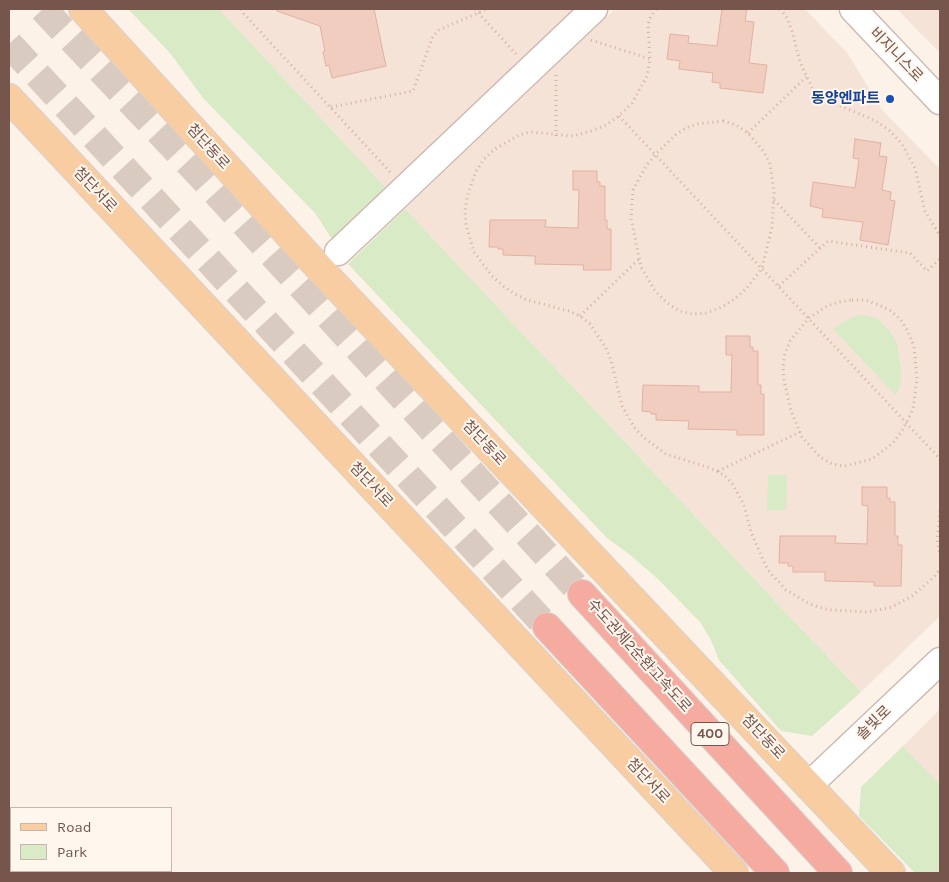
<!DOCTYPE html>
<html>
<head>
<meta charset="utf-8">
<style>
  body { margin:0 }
  #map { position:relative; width:949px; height:882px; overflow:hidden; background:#fcf2e8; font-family:Karla,sans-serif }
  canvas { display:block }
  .frame { position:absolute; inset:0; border:10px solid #76564c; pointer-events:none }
  .legend { position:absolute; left:10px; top:807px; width:162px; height:65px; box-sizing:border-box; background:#fff6ee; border:1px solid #c8b6ad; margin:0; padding:6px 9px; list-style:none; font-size:15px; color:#76564c }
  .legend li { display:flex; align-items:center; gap:10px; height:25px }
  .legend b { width:25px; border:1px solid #c8b6ad }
</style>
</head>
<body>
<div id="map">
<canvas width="949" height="882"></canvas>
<div class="frame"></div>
<ul class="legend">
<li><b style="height:6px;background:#f9cda2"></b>Road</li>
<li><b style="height:14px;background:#d9eac6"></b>Park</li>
</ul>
</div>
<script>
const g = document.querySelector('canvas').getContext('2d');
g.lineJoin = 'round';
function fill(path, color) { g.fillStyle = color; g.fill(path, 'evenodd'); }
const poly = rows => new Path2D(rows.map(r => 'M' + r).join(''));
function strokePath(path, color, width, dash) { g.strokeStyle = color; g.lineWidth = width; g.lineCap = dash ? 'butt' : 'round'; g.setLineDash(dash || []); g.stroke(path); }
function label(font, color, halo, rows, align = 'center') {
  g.font = font + ' Karla,"Noto Sans KR",sans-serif'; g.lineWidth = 4; g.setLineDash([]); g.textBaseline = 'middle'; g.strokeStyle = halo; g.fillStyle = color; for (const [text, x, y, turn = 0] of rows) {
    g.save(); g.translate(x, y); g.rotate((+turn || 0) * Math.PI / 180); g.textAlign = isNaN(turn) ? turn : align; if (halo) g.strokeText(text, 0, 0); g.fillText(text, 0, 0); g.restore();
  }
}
fill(poly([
  [219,9,576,9,387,189],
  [615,9,805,9,848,54,882,110,940,169,940,616,861,692,405,209],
  [897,9,940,9,940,53],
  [940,709,940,785,903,746]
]), '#f4e3d6');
fill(poly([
  [128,9,219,9,387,189,332,239,315,213,203,98,170,53],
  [405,209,861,692,812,736,781,731,719,660,711,640,700,622,658,579,629,554,607,538,348,264],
  [860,315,877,318,892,334,897,344,901,368,900,387,896,395,833,329,850,318],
  [768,475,787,475,786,510,767,510],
  [903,746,940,785,940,873,915,873,859,816,861,787]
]), '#d9eac6');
const building = poly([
  [277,9,374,9,386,66,332,78,329,65,326,66,323,52,325,51,320,26,277,11,277,9],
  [722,9,747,9,745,21,754,22,749,63,767,65,763,93,720,88,720,83,712,82,713,73,679,69,680,61,667,59,670,34,689,36,688,43,717,46,722,9],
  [855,139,881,143,879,156,887,157,882,190,891,192,890,200,895,201,888,245,860,240,863,222,822,217,823,209,810,206,813,182,855,188,859,159,853,158,855,139],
  [573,171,597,171,597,182,600,182,600,186,605,186,605,220,607,220,607,229,611,229,611,270,583,270,584,265,535,264,535,256,503,255,503,249,498,249,498,247,489,247,490,220,546,220,545,227,578,228,579,190,573,190,573,171],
  [726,336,750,336,750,347,753,347,753,351,758,351,758,385,761,385,761,394,764,394,764,435,737,435,737,430,688,429,689,421,656,420,656,414,651,414,651,412,642,411,643,385,699,386,699,392,731,392,732,355,726,355,726,336],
  [862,487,887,487,887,498,890,498,890,502,895,502,895,536,898,536,898,545,902,545,901,586,874,586,874,582,825,581,825,572,793,572,793,566,788,566,788,563,779,563,780,536,836,536,835,543,867,544,868,506,862,505,862,487]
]);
fill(building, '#f1cdc0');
strokePath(building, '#e3b1a1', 1);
strokePath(poly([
  [43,9,200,175,582,594],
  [9,44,547,627]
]), '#dacbc1', 28, [28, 14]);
const minor = poly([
  [853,9,940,101],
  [338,252,594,9],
  [808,786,940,661]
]);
const major = poly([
  [83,9,320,269,891,873],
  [9,98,734,873]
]);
const highway = poly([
  [582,594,838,873],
  [547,627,775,873]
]);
strokePath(minor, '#d0bab0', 29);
strokePath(major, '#d9d0cd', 30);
strokePath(highway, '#d9d0cd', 30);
strokePath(poly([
  [241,9,244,14,391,173],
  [475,9,516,54],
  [656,9,651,16,648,24,650,59,647,76,632,103,619,116,606,125,591,131,573,136,530,132,519,135,495,149,484,159,476,171,467,197,465,212,466,225,474,252,492,276,503,286,515,294,527,300,569,311,580,316,590,324,606,348,611,360,622,406,634,427,643,437,666,454,710,468,724,475,732,483,744,505,751,532,763,560,768,570,786,590,808,603,818,607,830,610,868,612,892,607,912,596,934,577,940,569],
  [780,9,786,16,792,31,800,62,813,90,823,99,867,117,879,123,890,131,902,144,915,168,925,211,940,236],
  [591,40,650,59],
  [331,107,413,91,433,36,439,30,487,9],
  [619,116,940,459],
  [723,121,736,125,748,133,764,152,770,164,774,192,772,227,762,268,747,288,736,298,722,307,706,313,692,314,679,311,666,302,655,291,641,267,631,218,633,190,646,166,655,155,675,135,686,128,697,124,723,121],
  [748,133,806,77],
  [556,136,556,74],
  [774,200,820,248],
  [779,286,828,241,910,253,927,271,940,259],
  [852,300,865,300,879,305,891,311,901,320,908,332,914,346,917,379,913,409,902,431,893,443,872,459,845,466,832,464,820,457,802,437,791,411,784,380,783,367,785,354,790,341,809,318,827,306,839,302,852,300],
  [580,316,639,259],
  [718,471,800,432],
  [940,511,937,539,940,556]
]), '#d6b0a3', 3, [1, 4]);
strokePath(minor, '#fff', 26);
strokePath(major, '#f9cda2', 28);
strokePath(highway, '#f5aba0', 28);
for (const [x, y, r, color] of [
  [890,99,5,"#1a4fb4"]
]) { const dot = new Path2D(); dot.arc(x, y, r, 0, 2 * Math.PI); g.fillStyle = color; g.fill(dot); strokePath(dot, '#fff6ee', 2); }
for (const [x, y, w] of [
  [710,734,38]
]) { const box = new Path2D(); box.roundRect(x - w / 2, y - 11.5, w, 23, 4); g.fillStyle = '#fff6ee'; g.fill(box); strokePath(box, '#76564c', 1); }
label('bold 14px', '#76564c', null, [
  ["400",710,734]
]);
label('15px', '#76564c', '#fff6ee', [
  ["비지니스로",896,55,46],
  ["첨단동로",208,147,48],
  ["첨단서로",95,190,47],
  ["첨단동로",484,443,47],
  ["첨단서로",371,485,47],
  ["수도권제2순환고속도로",639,656,48],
  ["솔빛로",874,723,-44],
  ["첨단동로",763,737,47],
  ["첨단서로",648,781,47]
]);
label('bold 15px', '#164399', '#fff6ee', [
  ["동양엔파트",880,99]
], 'right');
</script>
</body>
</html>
